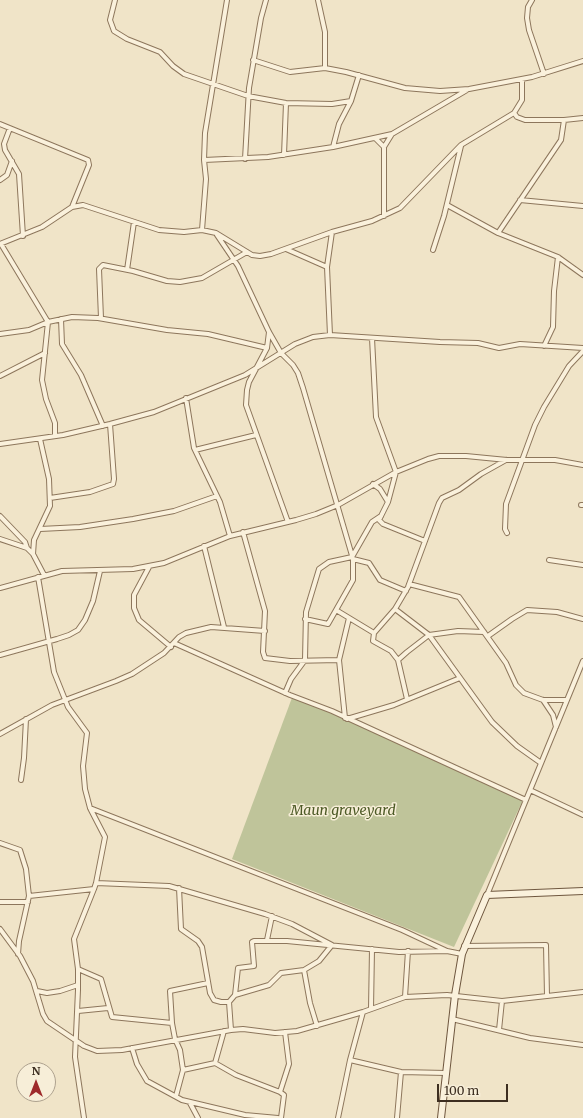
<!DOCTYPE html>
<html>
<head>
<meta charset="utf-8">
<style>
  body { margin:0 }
  #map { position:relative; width:583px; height:1118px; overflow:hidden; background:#f0e4c8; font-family:Merriweather,serif }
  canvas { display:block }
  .north { position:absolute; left:16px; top:1062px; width:40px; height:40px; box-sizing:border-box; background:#f7eed8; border:1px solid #ada18e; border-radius:50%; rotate:0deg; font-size:11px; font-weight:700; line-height:16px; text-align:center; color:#3d2e20 }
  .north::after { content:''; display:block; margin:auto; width:14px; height:18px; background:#9e2a2b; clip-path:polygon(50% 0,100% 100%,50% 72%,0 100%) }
  .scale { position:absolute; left:437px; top:1084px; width:71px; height:18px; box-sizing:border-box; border:2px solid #3d2e20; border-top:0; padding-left:5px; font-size:12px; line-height:14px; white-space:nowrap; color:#3d2e20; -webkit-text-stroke:3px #f7eed8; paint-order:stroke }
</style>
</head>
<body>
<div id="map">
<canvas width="583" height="1118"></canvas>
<div class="north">N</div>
<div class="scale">100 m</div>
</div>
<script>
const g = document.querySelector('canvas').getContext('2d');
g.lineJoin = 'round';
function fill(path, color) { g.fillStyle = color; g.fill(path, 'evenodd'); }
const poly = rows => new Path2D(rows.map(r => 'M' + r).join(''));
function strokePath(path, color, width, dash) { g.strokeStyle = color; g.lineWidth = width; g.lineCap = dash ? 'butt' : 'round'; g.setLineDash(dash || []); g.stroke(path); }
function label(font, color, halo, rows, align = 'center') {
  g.font = font + ' Merriweather,serif'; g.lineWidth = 3; g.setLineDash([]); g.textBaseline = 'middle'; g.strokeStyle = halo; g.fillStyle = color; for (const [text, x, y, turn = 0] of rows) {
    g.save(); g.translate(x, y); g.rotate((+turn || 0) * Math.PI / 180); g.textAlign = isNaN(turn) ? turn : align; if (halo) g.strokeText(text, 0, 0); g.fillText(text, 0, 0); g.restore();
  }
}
fill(poly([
  [293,695,523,800,454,947,232,859]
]), '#bfc49a');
const street = poly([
  [115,0,110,20,114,31,127,39,160,52,173,66,184,74,248,96,286,103,332,104,351,101,359,75],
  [318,0,325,32,325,68],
  [532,0,528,7,527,18,529,30,544,74],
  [253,60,290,72,325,68,346,72,405,88,440,91,469,89,532,77,583,61],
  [351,101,339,124,333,147,392,134,467,90],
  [514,113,517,117,525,120,564,120,583,118],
  [0,124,88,160,89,165,72,207],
  [10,128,4,144,5,150,19,174,23,236],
  [375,138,384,147,384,216],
  [384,147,392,134],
  [284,155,286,103],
  [245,159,249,88,261,18,266,0],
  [204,160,268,157,333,147],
  [0,180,7,175,12,161],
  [520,200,583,206],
  [447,205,498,233,558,257,583,275],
  [202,230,206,179,204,160,205,133,227,0],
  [498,233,561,140,564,120],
  [217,235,238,266,269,332,281,353,293,365,298,373,303,388,353,559,369,563,380,580,406,591],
  [0,244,42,227,72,207,83,205,159,230,184,232,202,230,216,233,252,255,260,256,271,254,332,232,372,221,400,208,461,145,514,113,522,100,522,79],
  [1,244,48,322,72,317,98,318,167,330,208,334,267,348,269,332],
  [286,249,327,267,330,335],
  [433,250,444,216,461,146],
  [327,267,332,232],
  [127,270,134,222],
  [101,318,99,269,103,265,133,271,167,281,180,282,202,278,247,252],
  [61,319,62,344,81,375,103,426],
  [0,334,29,330,48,322,42,380,46,399,55,423,55,436],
  [372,338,376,417,396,472,388,502],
  [544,346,553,327,554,291,558,257],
  [267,348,249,382,247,390,246,405,288,522],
  [0,376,45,353],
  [186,398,194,448,220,502,230,536],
  [40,439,49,479,50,506,34,540,33,554,44,575],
  [0,444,63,435,110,424,154,412,245,375,295,344,313,337,330,335,440,342,478,343,499,348,520,344,583,348],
  [195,450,256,435],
  [506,460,481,474,459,490,442,498,439,503,408,587,395,609,429,635,492,722,517,746,541,763],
  [373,484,380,489,388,502,379,520,383,524,425,541],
  [50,498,90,492,113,484,114,479,110,424],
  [581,505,583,505],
  [0,516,25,542,27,548],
  [40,529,80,527,133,519,174,511,217,496],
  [243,532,265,611,263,652,265,658,290,661,339,660,349,618],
  [507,533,505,529,506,504,535,425,544,407,569,366,583,351],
  [0,539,27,548,33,554],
  [204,546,224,627],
  [353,559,353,580,336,610,374,633,373,641,391,651,398,660],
  [549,560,583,565],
  [149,567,134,595,134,608,139,620,171,647],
  [38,577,54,672,68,707,87,733,83,766,85,789,90,808,105,837,96,883],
  [409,584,459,597,506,663,516,685,524,693,543,700,567,700],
  [0,588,62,571,133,569,164,563,230,536,296,520,316,514,338,505,396,472,428,459,439,456,466,456,507,460,555,460,583,465],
  [305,619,328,624,336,610],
  [374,633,395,609],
  [488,636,512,619,527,610,557,612,583,619],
  [174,643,290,695,332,711,526,800],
  [0,655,57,639,69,635,78,630,85,620,93,601,100,571],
  [339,660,345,718],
  [285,693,291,679,305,660,306,612,319,569,329,562,352,557,372,522,381,516],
  [407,699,398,660,407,652,429,635,458,631,484,632],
  [543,700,553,715,556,727],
  [347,719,394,705,460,678],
  [0,734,52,705,116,681,132,674,164,653,179,637,186,633,211,627,265,631],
  [21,780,24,758,26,719],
  [530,790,583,815],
  [90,808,402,930,447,951,462,954],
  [0,843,20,850,26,869,29,896,19,941,18,954],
  [179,888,181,929,198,941,202,947,210,993,214,1000,221,1002,229,1002,235,995,269,985,281,973,304,970],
  [487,895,583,661],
  [29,896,94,889,96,883,169,886,265,914,292,924,332,945],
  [0,902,28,902],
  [0,929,20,956,33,981,43,1014,47,1021,84,1046,97,1051,122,1050,231,1030,243,1029,275,1033,297,1031,363,1012,405,997,447,995,502,1001,583,992],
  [267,940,272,916],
  [464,946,546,945,547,996],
  [78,969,101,979,112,1017,172,1023,175,1039,180,1050,183,1070,176,1096],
  [37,991,47,993,60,991,78,985],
  [235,995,238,968,254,966,252,942,254,941,287,941,399,952,447,951],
  [405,997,408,951],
  [229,1002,231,1030],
  [371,1009,372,949],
  [78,1011,108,1008],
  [452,1019,530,1038,583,1045],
  [172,1023,170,991,208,983],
  [317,1026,310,1003,304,970,319,961,332,945],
  [499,1030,502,1001],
  [132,1048,137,1064,147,1081,182,1100,245,1115,278,1118],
  [350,1060,401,1072,446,1073],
  [215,1063,224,1031],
  [183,1070,215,1063,236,1075,280,1092],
  [190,1103,198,1118],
  [84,1118,75,1057,78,990,78,969,74,939,94,889],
  [281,1118,284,1095,280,1092,289,1064,285,1032],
  [338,1118,350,1060,363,1012],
  [397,1118,401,1072]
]);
const secondary = poly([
  [441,1118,455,995,462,954,487,895,583,891]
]);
strokePath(street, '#8d765c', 6);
strokePath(secondary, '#6f573f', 8);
strokePath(street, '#faf1dc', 4);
strokePath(secondary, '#faf1dc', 6);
label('italic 14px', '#4d5a26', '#f7eed8', [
  ["Maun graveyard",343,811]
]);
</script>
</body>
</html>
